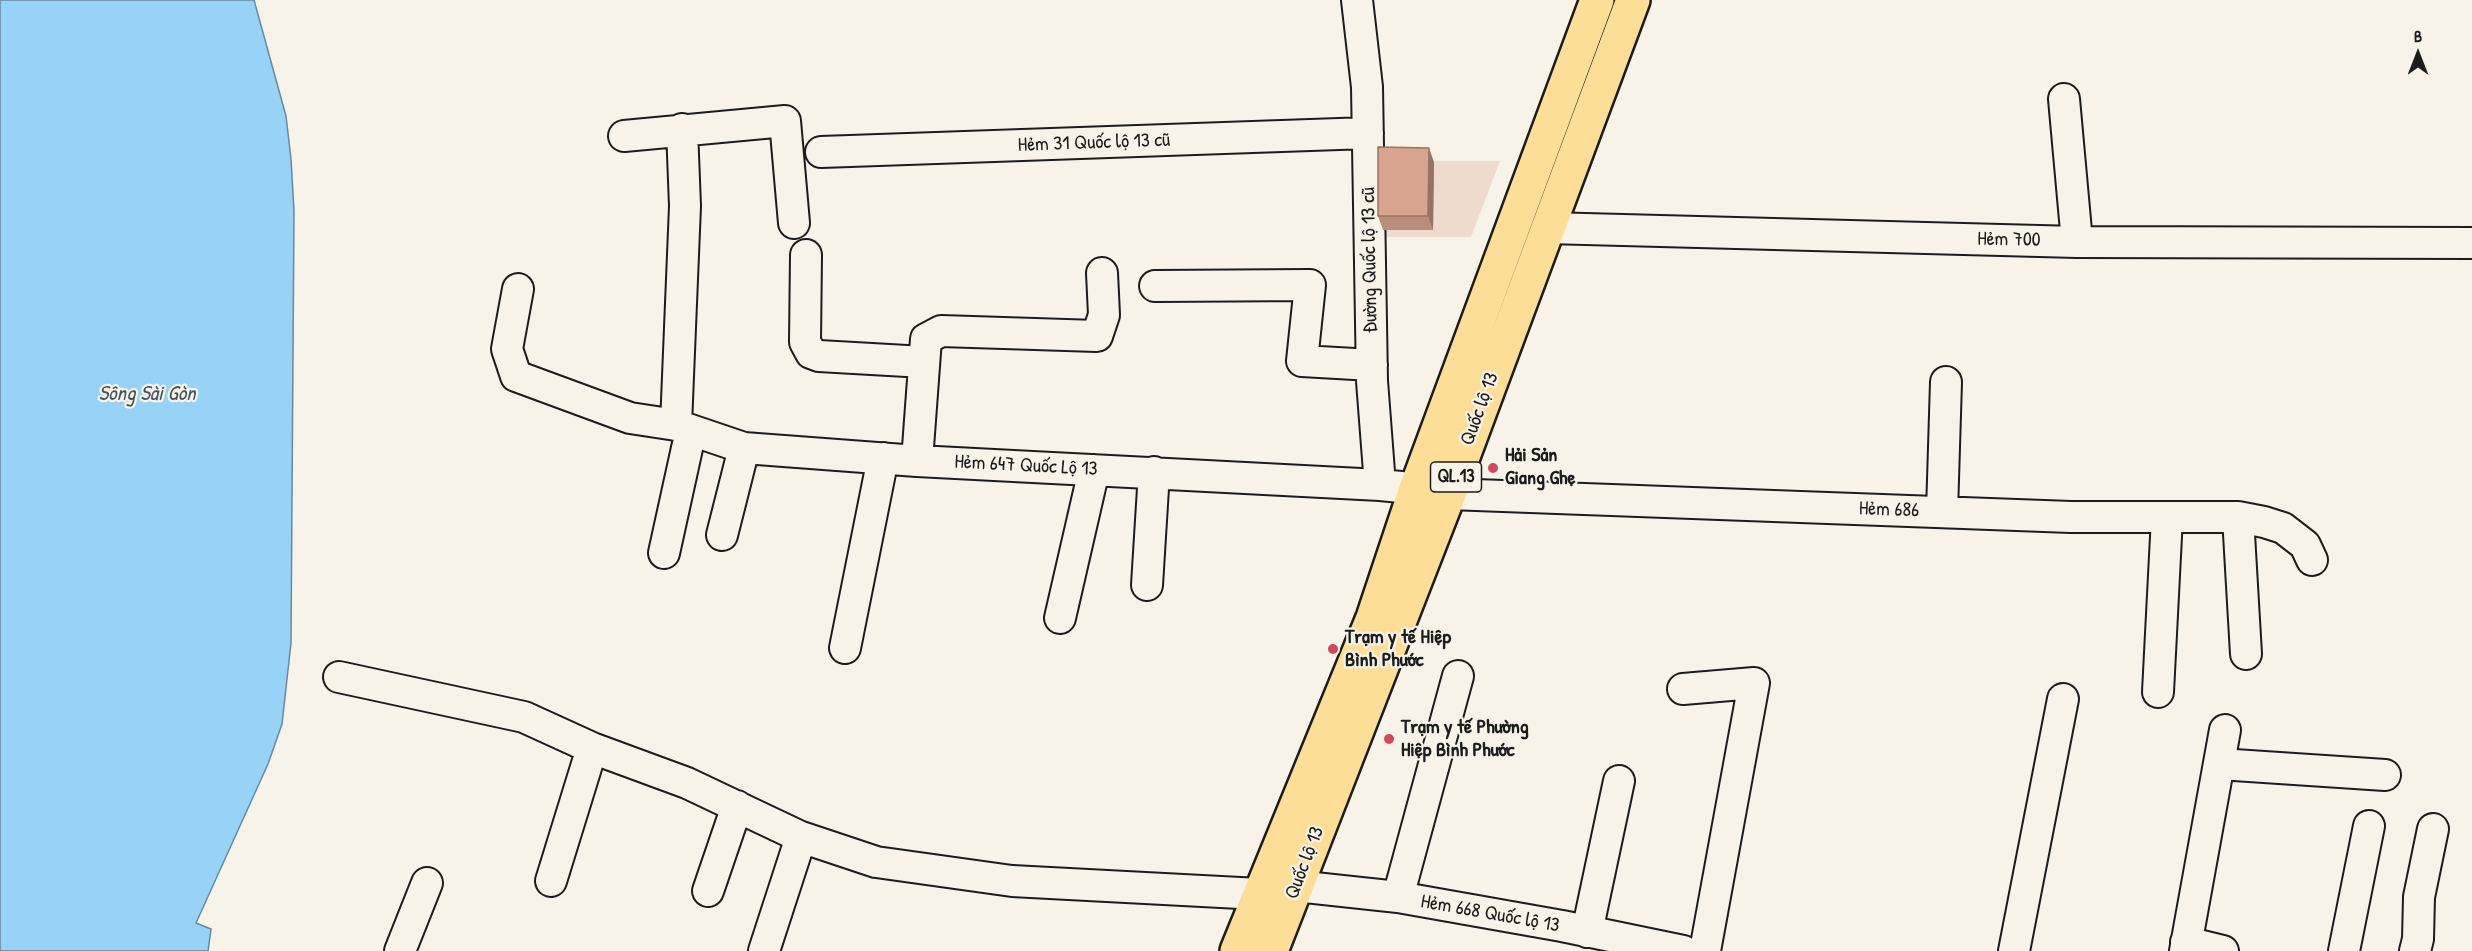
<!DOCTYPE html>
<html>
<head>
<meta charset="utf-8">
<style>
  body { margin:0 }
  #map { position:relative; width:2472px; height:951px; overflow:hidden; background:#f7f3e8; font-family:"Patrick Hand",sans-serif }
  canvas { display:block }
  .north { position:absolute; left:2388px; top:24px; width:60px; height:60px; -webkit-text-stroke:4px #f7f3e8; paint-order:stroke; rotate:0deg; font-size:16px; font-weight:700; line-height:24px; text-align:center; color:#1c1c1c }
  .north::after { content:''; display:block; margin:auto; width:21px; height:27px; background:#1c1c1c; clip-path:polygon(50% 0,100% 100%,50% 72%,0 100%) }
</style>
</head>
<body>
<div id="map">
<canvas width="2472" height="951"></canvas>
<div class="north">B</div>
</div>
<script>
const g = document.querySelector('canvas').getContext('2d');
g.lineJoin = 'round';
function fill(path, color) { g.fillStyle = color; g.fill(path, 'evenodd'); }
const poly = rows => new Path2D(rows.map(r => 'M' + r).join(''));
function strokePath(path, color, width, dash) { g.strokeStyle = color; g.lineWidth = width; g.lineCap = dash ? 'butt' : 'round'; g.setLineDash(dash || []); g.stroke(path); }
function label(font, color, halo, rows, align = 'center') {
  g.font = font + ' "Patrick Hand",sans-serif'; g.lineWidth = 4.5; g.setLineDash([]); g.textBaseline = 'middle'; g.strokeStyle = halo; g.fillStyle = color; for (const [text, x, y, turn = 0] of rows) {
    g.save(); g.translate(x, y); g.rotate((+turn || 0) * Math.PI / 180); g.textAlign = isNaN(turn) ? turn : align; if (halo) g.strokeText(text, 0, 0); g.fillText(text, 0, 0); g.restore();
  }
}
fill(poly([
  [1377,161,1500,161,1471,237,1378,237]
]), '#eedbcd');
const water = poly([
  [0,0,254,0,286,116,291,159,294,211,291,643,282,724,268,764,196,923,211,929,208,951,0,951,0,0]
]);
fill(water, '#97d3f7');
strokePath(water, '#668a9f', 1.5);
const minor = poly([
  [1357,0,1367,87,1372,381,1380,485,1401,487],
  [2064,99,2077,242],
  [624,136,785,121,794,223],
  [821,152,1368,133],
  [1547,228,2077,242,2472,243],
  [806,255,805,342,811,353,819,356,924,362],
  [1155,286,1310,285,1302,361,1372,365],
  [518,289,507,349,516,376,630,418,676,425,744,448,917,461,1380,485],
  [676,425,685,206,682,129],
  [917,461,926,339,941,331,1097,336,1104,315,1102,273],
  [1449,494,2071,517,2238,517,2264,522,2283,528,2305,545,2312,560],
  [1942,512,1946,382],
  [2238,517,2246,654],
  [722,535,744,448],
  [664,553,691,430],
  [1147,585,1154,472],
  [1060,618,1094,470],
  [845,648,883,458],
  [339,677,524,717,592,748,687,783,801,837,876,862,1012,881,1259,894],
  [1683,689,1754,683,1705,951],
  [2158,692,2167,517],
  [2219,764,2385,775],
  [551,881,592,748],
  [1296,886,1398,897,1562,926,1683,951],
  [708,891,737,806],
  [1398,897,1458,676],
  [1587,932,1619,781],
  [2186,942,2223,951],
  [400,951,427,883],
  [764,951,801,837],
  [2014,951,2063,699],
  [2185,951,2225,730],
  [2344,951,2369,826],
  [2415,951,2418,939,2419,897,2433,829]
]);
const highway = poly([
  [1237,951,1373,618,1416,489,1597,0],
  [1271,951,1449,494,1633,0]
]);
strokePath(minor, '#1c1c1c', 34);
strokePath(highway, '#1c1c1c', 38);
strokePath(minor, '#f7f3e8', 30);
strokePath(highway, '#fdde96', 33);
fill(poly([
  [1434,162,1433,230,1383,230,1378,216]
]), '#bb8d7b');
fill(poly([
  [1429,148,1434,162,1433,230,1428,216]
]), '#987364');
const building = poly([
  [1378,147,1429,148,1428,216,1378,216,1378,147]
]);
fill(building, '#d9a48f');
strokePath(building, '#987364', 1.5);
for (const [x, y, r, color] of [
  [1493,468,6,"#d1495b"],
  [1333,649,6,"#d1495b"],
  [1389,739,6,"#d1495b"]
]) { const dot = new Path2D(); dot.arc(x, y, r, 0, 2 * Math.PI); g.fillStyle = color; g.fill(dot); strokePath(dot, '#f7f3e8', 2); }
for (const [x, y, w] of [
  [1456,477,51]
]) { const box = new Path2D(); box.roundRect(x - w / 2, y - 15, w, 30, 4.5); g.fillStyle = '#f7f3e8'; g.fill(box); strokePath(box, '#1c1c1c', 1.5); }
label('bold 18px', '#1c1c1c', null, [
  ["QL.13",1456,477]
]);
label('20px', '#1c1c1c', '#f7f3e8', [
  ["Hẻm 31 Quốc lộ 13 cũ",1094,143,-2],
  ["Hẻm 700",2009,240,1],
  ["Đường Quốc lộ 13 cũ",1370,260,-91],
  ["Quốc lộ 13",1480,409,-70],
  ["Hẻm 647 Quốc Lộ 13",1026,466,3],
  ["Hẻm 686",1889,510,2],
  ["Quốc lộ 13",1305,863,-69],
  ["Hẻm 668 Quốc lộ 13",1490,914,10]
]);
label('bold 20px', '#1c1c1c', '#f7f3e8', [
  ["Hải Sản",1505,456],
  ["Giang Ghẹ",1505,479],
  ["Trạm y tế Hiệp",1345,638],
  ["Bình Phước",1345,661],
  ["Trạm y tế Phường",1401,728],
  ["Hiệp Bình Phước",1401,751]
], 'left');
label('italic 21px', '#41535e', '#f7f3e8', [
  ["Sông Sài Gòn",147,394]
]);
</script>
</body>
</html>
